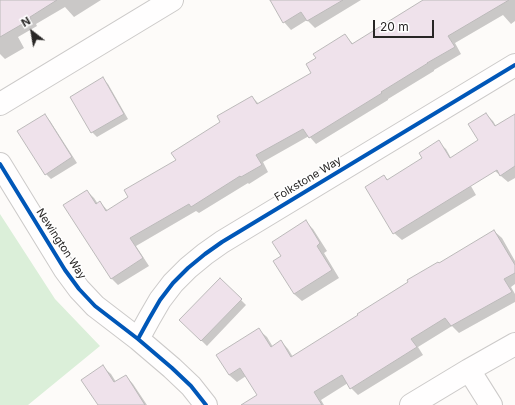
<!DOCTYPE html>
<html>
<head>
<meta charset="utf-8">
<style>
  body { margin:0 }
  #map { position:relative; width:515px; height:405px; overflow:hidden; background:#fdfbf9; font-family:Inter,sans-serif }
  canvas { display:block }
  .north { position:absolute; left:12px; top:12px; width:40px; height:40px; -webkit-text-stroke:3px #fff; paint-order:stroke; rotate:329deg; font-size:11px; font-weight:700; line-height:16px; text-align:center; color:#282625 }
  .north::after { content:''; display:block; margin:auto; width:14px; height:18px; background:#282625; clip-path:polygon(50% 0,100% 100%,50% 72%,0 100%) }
  .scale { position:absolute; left:373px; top:20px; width:61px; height:18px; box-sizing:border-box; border:2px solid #282625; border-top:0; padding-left:5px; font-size:12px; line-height:14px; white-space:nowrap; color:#282625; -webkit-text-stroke:3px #fff; paint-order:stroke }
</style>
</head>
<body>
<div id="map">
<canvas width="515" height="405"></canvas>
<div class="north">N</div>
<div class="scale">20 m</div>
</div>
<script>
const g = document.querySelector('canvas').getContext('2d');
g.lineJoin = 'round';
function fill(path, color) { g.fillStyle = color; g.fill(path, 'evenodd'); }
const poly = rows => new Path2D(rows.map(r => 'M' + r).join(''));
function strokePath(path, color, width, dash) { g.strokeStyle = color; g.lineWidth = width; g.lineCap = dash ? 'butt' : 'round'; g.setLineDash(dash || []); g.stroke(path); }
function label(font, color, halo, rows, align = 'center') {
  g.font = font + ' Inter,sans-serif'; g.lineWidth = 3; g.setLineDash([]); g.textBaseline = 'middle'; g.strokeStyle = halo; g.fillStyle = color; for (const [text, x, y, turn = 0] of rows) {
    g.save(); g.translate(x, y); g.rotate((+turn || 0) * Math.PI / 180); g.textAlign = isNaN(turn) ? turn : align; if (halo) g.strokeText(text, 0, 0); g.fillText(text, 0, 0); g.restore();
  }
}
fill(poly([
  [0,214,55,299,100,346,28,405,0,405]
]), '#dbefd9');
fill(poly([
  [0,0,101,0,74,17,65,7,36,24,37,26,18,37,24,48,5,59,0,54],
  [271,0,361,0,315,28,307,20,291,30,284,22],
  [425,0,515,0,515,21,511,24,503,15,455,43,461,54,434,70,434,71,388,99,388,100,316,144,309,136,263,162,268,172,249,184,248,183,199,213,196,211,136,246,149,266,118,285,111,278,87,191,94,198,98,204,100,202,108,211,130,198,177,161,252,97,259,104,312,73,317,58,345,35,353,44],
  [103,79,108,84,128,119,97,137,92,132],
  [486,114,493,121,496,126,515,115,515,178,508,182,495,171,479,140],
  [45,115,50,121,77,163,51,179,46,174],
  [438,142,446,149,451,158,459,165,476,195,402,240,394,233,384,176,388,180,423,158],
  [306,222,313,229,327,251,324,253,339,278,302,301,294,294],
  [494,231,502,238,515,261,515,284,511,287,515,294,515,302,459,333,452,326,418,347,423,355,358,395,351,388,348,383,321,400,324,405,252,405,259,395,246,376,237,382,229,375,259,330,267,337,273,347,281,341,288,349,293,357,439,264],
  [220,279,246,305,207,346,180,320],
  [103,367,111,374,116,382,126,376,133,384,147,405,99,405]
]), '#0003');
const building = poly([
  [0,0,57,0,30,17,31,19,0,37,0,0],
  [270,0,343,0,307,21,301,12,283,23,270,0],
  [423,0,509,0,448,36,455,47,427,63,428,63,381,92,382,93,309,138,303,129,256,155,262,165,241,177,240,176,191,207,189,204,130,238,143,258,111,279,63,205,87,190,96,204,100,201,106,211,128,197,124,190,176,160,171,153,220,122,217,116,252,96,257,104,311,73,306,64,316,58,313,54,345,34,352,44,423,0],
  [103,77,124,114,91,133,70,97,103,77],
  [486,113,495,126,515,114,515,166,500,176,497,170,393,234,365,187,384,175,387,180,422,158,419,153,439,140,450,158,478,140,468,124,486,113],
  [45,114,72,157,45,175,17,131,45,114],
  [306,220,320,243,317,246,332,270,294,294,273,261,281,256,272,242,306,220],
  [494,230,515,265,515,273,504,279,512,292,451,326,445,318,411,339,417,347,350,389,342,375,314,392,322,405,241,405,257,395,240,368,229,375,216,355,259,328,271,347,281,340,291,357,358,315,357,314,408,282,407,280,438,262,439,263,494,230],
  [220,278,242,299,201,341,179,320,220,278],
  [103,365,114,382,126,375,145,405,98,405,81,380,103,365]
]);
fill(building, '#efe2eb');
strokePath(building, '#bcbaba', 1);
const minor = poly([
  [0,104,172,0],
  [0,164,65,270,79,289,95,306,138,339,172,368,191,386,206,405],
  [138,339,149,319,160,300,173,283,188,268,205,254,222,242,515,65],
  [469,370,491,405],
  [411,405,469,370,515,344]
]);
strokePath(minor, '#cccac9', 24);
strokePath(minor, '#fffefe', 22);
strokePath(poly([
  [0,164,65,270,79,289,95,306,138,339,172,368,191,386,206,405],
  [138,339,149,319,160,300,173,283,188,268,205,254,222,242,515,65]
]), '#0057b8', 4);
label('11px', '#282625', '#fff', [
  ["Folkstone Way",308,179,-31],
  ["Newington Way",61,244,57]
]);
</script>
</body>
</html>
